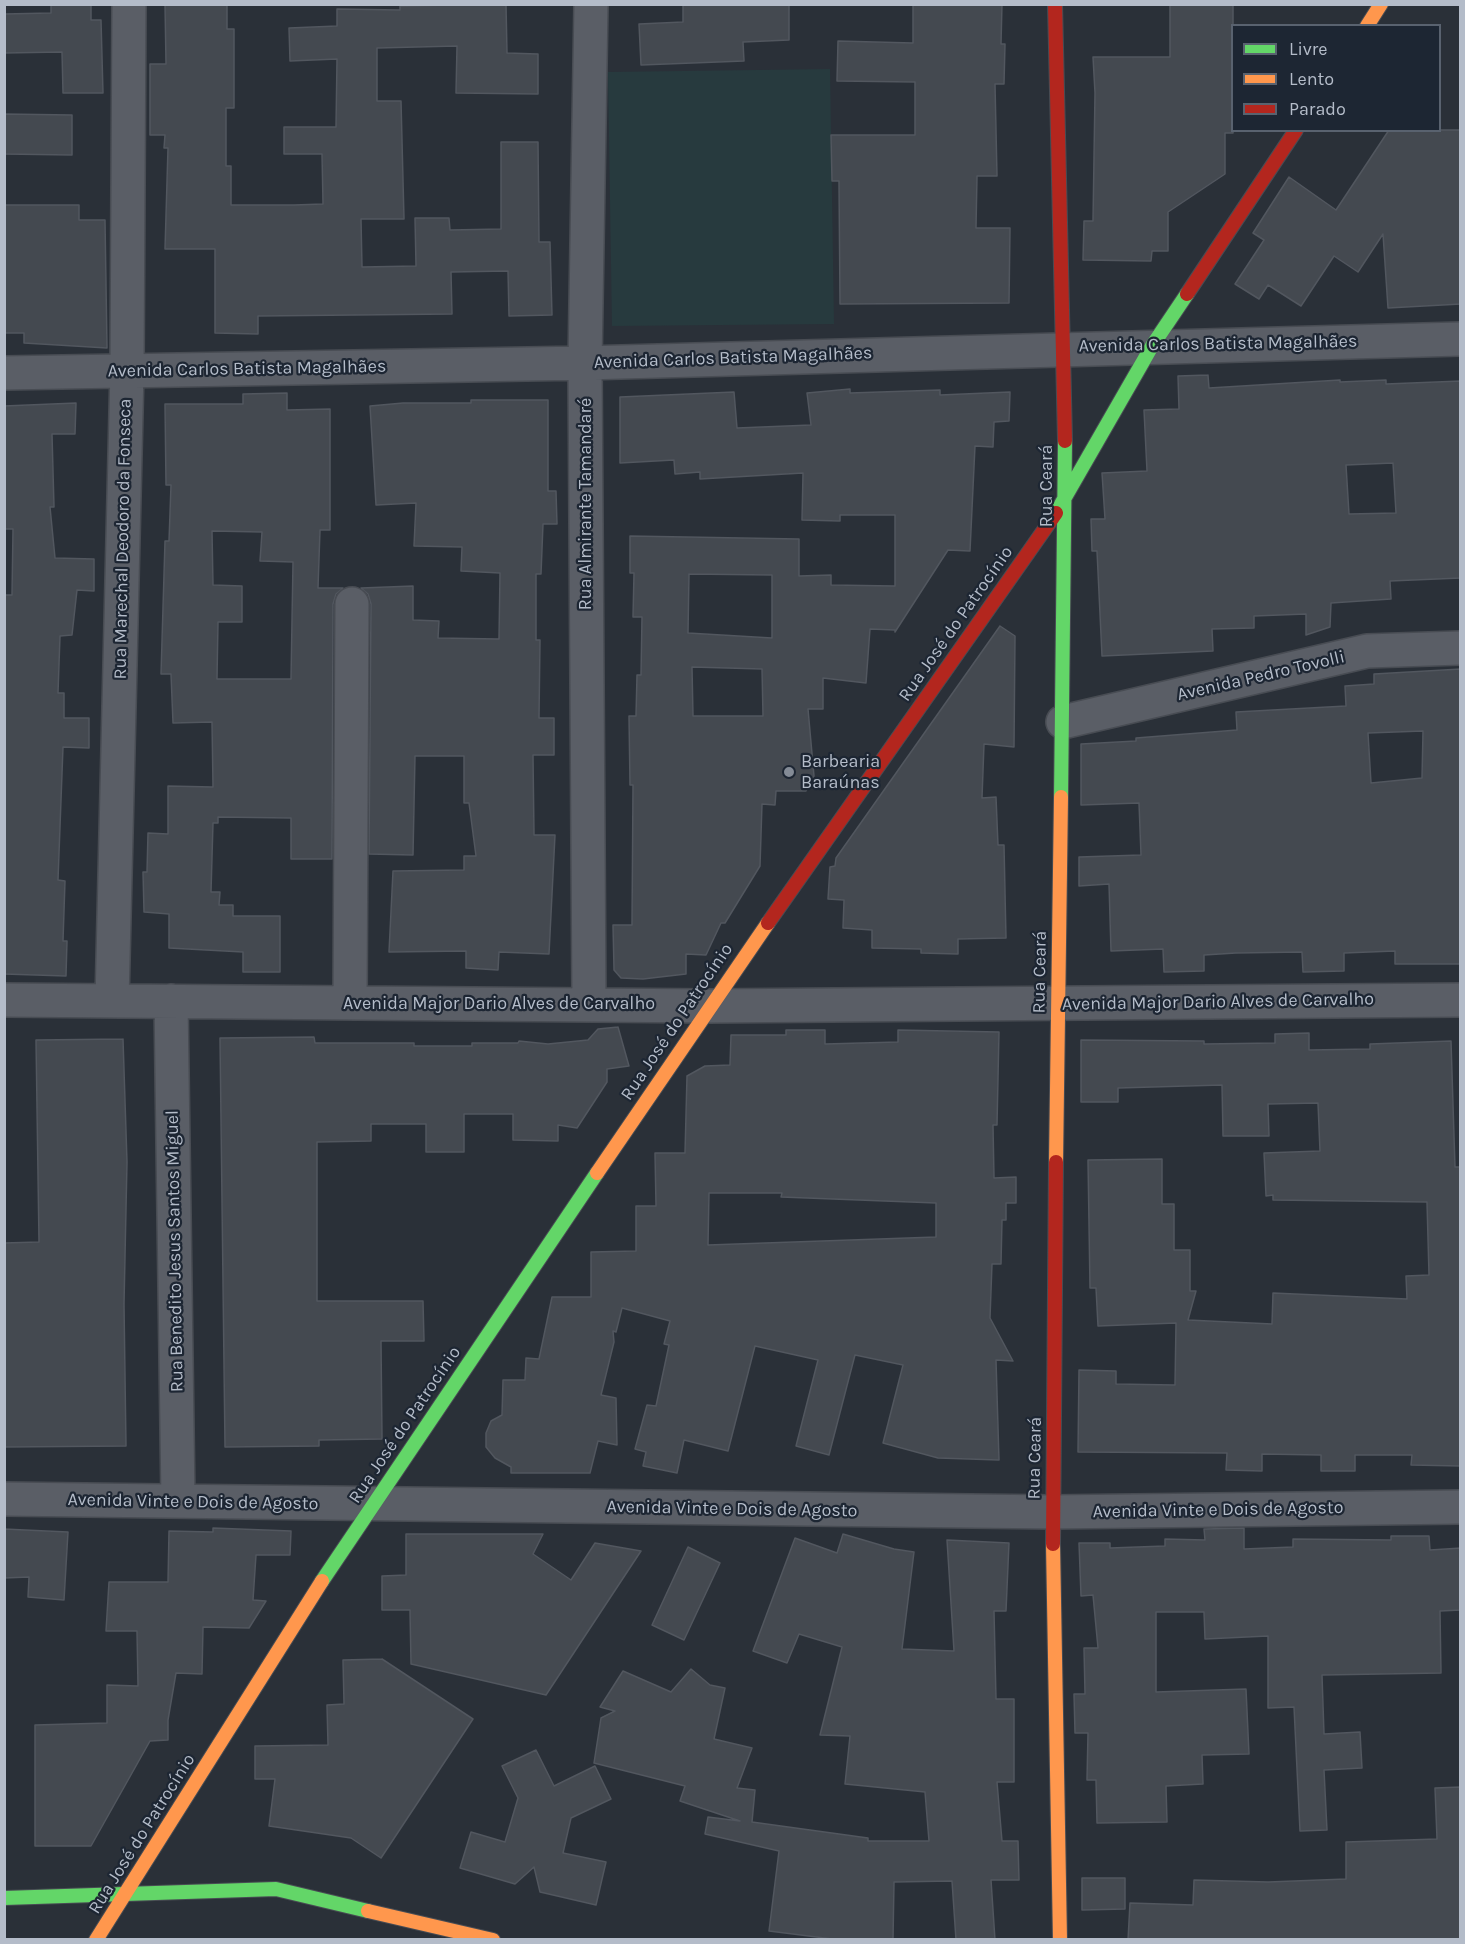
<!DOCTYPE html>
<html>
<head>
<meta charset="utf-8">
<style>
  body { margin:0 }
  #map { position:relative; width:1465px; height:1944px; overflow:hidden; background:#2a3038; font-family:Karla,sans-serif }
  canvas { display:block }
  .frame { position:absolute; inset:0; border:6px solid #b4bcc9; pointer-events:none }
  .legend { position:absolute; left:1231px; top:24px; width:210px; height:108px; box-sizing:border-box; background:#1d2633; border:2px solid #59626f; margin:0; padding:8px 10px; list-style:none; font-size:18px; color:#b4bcc9 }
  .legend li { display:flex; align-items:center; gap:12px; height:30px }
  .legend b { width:30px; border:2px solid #59626f }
</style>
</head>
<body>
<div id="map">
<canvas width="1465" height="1944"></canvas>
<div class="frame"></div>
<ul class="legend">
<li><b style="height:8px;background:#63d668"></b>Livre</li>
<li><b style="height:8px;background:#ff974d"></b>Lento</li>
<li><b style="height:8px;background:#b3261e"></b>Parado</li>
</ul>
</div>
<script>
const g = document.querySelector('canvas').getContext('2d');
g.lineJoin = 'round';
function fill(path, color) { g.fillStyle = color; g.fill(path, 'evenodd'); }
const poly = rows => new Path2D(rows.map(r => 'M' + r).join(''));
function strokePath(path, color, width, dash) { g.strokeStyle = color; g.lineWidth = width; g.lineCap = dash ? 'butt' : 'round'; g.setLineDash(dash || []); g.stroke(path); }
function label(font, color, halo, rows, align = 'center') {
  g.font = font + ' Karla,sans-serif'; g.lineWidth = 4.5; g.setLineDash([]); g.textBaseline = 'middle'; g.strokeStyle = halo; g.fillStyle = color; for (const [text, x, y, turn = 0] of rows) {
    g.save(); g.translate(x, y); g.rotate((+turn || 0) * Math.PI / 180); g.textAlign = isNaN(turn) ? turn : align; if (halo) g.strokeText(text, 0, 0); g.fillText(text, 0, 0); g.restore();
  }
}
fill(poly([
  [830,69,834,324,612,326,608,72]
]), '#273a3e');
const building = poly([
  [51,4,91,4,91,20,101,20,103,93,63,93,62,52,4,53,4,14,51,13,51,4],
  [165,4,227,4,227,29,234,29,234,108,226,108,226,166,231,166,231,205,294,205,323,204,322,154,284,154,284,127,336,127,337,59,290,61,289,28,337,26,337,9,400,10,400,6,506,4,507,53,538,54,538,94,456,93,457,46,377,48,377,101,401,101,404,219,361,219,362,267,416,266,415,218,449,218,450,230,501,229,501,142,538,142,539,242,550,242,552,315,509,316,508,271,451,272,452,314,258,316,258,334,215,333,215,249,165,249,168,148,164,148,165,135,150,135,150,64,166,64,165,4],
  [683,4,789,4,789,40,743,42,744,61,641,65,639,24,683,22,683,4],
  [913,4,1002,4,1001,44,1005,44,1004,84,995,84,997,176,977,176,976,228,1010,228,1009,303,840,304,839,181,832,181,831,135,915,135,915,82,837,81,838,41,913,43,913,4],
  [1170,4,1233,4,1233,133,1225,133,1225,174,1168,212,1168,251,1152,251,1151,261,1083,260,1084,221,1093,221,1095,93,1093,57,1170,57,1170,4],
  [4,114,72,115,72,155,4,154,4,114],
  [1389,130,1461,130,1461,304,1388,308,1383,234,1358,272,1334,256,1301,306,1268,285,1259,299,1235,284,1264,240,1253,233,1289,177,1336,210,1389,130],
  [4,205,79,205,79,220,105,220,107,348,24,343,24,333,4,333,4,205],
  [1208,375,1209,388,1340,380,1340,382,1386,380,1386,384,1461,381,1461,578,1390,581,1391,599,1331,603,1330,627,1306,635,1306,614,1254,616,1254,628,1212,629,1213,651,1102,656,1097,551,1092,551,1091,519,1105,519,1102,473,1147,471,1144,410,1179,409,1178,376,1208,375],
  [1393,463,1396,513,1349,514,1346,465,1393,463],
  [850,389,850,393,940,390,940,395,1010,392,1009,421,994,422,993,447,975,446,970,551,948,550,895,632,895,630,870,629,866,683,823,678,823,709,808,709,814,776,806,791,776,791,775,805,762,804,760,866,725,923,721,923,706,955,686,954,686,974,643,979,621,978,614,970,613,925,632,925,633,785,630,785,629,716,636,716,637,675,641,675,642,617,633,617,634,573,630,573,630,536,799,539,799,576,831,575,831,585,895,586,895,515,840,515,840,521,802,520,803,473,700,479,700,472,675,474,674,460,620,463,620,397,734,392,737,428,811,425,807,393,850,389],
  [689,574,772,575,772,638,688,633,689,574],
  [692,667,762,669,763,716,693,716,692,667],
  [287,393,287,410,330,409,330,530,320,530,318,588,343,588,336,594,333,604,332,859,291,859,291,818,218,817,218,823,213,823,211,892,220,892,219,905,233,905,233,916,280,916,280,972,243,972,243,952,169,948,169,914,144,912,143,872,147,872,148,833,168,834,168,786,213,787,212,722,173,723,171,674,161,674,165,541,169,541,171,485,166,485,165,404,243,404,243,394,287,393],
  [212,531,262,532,260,561,293,562,291,679,217,679,218,622,242,622,242,586,213,585,212,531],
  [471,400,548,400,548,491,556,491,557,524,543,524,541,574,536,574,536,640,540,640,539,718,554,718,554,755,533,755,534,835,555,835,549,954,499,952,498,970,466,968,466,951,389,952,393,871,464,870,464,856,476,856,469,803,464,803,464,756,415,756,413,855,369,854,371,604,368,594,361,588,413,586,413,620,439,621,438,638,499,639,500,573,461,571,462,547,414,546,416,503,376,505,370,406,403,403,471,403,471,400],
  [76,403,75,434,52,434,54,507,50,507,55,558,94,559,94,591,77,590,72,635,60,636,58,693,64,693,64,718,89,718,89,748,63,747,58,880,65,881,63,941,67,941,66,976,4,974,4,595,12,595,13,529,4,529,4,406,76,403],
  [1000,626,1015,636,1014,747,984,744,982,798,996,797,998,845,1004,845,1006,938,958,939,958,954,921,953,921,949,872,948,872,930,843,928,844,900,828,899,830,867,835,866,836,858,1000,626],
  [1461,669,1461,964,1395,964,1395,951,1344,953,1344,971,1303,972,1302,952,1236,953,1204,955,1204,971,1164,972,1163,949,1111,951,1109,884,1079,886,1079,857,1141,855,1139,803,1081,805,1081,744,1136,741,1136,738,1237,730,1236,712,1346,706,1345,686,1374,684,1374,674,1461,669],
  [1423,731,1422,778,1371,783,1368,733,1423,731],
  [618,1027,629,1066,607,1069,607,1082,577,1128,558,1125,558,1141,513,1140,513,1114,464,1114,464,1152,426,1152,426,1124,371,1124,371,1141,317,1142,317,1301,423,1301,424,1341,381,1341,382,1439,319,1440,319,1446,225,1447,220,1038,314,1037,315,1043,414,1043,414,1046,472,1046,472,1043,518,1043,519,1041,548,1044,588,1040,598,1029,618,1027],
  [786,1030,825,1030,825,1044,898,1042,898,1030,999,1032,997,1125,993,1125,994,1178,1016,1177,1016,1203,1006,1203,1006,1220,1002,1220,1001,1264,992,1264,990,1318,1013,1361,996,1360,999,1460,938,1458,883,1443,903,1365,855,1355,829,1455,796,1446,818,1360,755,1346,728,1451,684,1440,677,1473,643,1466,646,1452,635,1449,647,1405,656,1406,669,1345,664,1344,670,1321,622,1308,616,1332,613,1331,614,1342,601,1395,616,1398,617,1445,598,1441,590,1473,511,1473,511,1467,495,1458,486,1447,486,1433,491,1421,502,1415,503,1380,525,1380,526,1358,539,1359,552,1297,591,1297,591,1252,636,1251,636,1206,656,1206,655,1153,685,1153,687,1076,705,1066,730,1065,731,1035,786,1035,786,1030],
  [709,1193,782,1193,781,1197,936,1203,936,1237,708,1245,709,1193],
  [1309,1033,1309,1050,1370,1049,1370,1044,1451,1041,1455,1167,1461,1167,1461,1466,1411,1465,1412,1455,1355,1455,1355,1471,1321,1471,1321,1455,1262,1454,1262,1471,1226,1470,1227,1453,1078,1452,1079,1370,1116,1371,1116,1384,1175,1385,1176,1323,1098,1326,1096,1288,1090,1288,1088,1160,1162,1159,1162,1204,1174,1204,1174,1250,1190,1250,1190,1291,1196,1291,1188,1320,1272,1324,1273,1293,1407,1299,1406,1276,1429,1275,1427,1202,1273,1200,1273,1195,1266,1196,1264,1153,1320,1151,1318,1103,1268,1104,1269,1136,1223,1136,1222,1085,1118,1088,1118,1102,1081,1102,1081,1040,1204,1041,1204,1044,1275,1043,1275,1034,1309,1033],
  [123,1039,127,1162,124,1304,126,1446,4,1447,4,1243,39,1242,36,1040,123,1039],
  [213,1528,291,1531,290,1555,256,1555,253,1600,266,1601,249,1628,203,1627,202,1674,176,1673,168,1720,168,1740,150,1741,91,1846,35,1846,35,1725,107,1723,107,1685,138,1686,137,1631,106,1631,109,1582,168,1582,169,1531,213,1532,213,1528],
  [1244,1528,1244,1549,1293,1547,1293,1539,1391,1540,1391,1536,1429,1536,1430,1550,1461,1548,1461,1610,1440,1611,1441,1673,1322,1675,1324,1734,1360,1732,1362,1768,1324,1770,1327,1830,1300,1831,1294,1707,1268,1708,1268,1636,1205,1639,1204,1612,1156,1612,1156,1692,1246,1689,1249,1754,1202,1755,1203,1784,1166,1786,1167,1822,1097,1823,1096,1780,1087,1780,1088,1733,1075,1733,1074,1694,1085,1694,1084,1648,1098,1648,1093,1595,1081,1596,1079,1543,1110,1543,1110,1548,1165,1546,1165,1539,1205,1540,1204,1529,1244,1528],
  [4,1529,68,1532,64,1600,28,1597,29,1577,4,1578,4,1529],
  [406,1534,543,1534,533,1554,571,1580,595,1543,641,1551,546,1695,411,1664,410,1610,382,1610,382,1576,406,1575,406,1534],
  [843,1534,894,1549,914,1552,902,1649,954,1651,947,1540,1009,1543,1006,1611,994,1611,996,1699,1014,1699,1014,1782,997,1782,1002,1841,1018,1841,1019,1880,991,1880,995,1940,956,1940,952,1881,894,1882,893,1940,840,1940,769,1931,779,1851,705,1834,708,1817,740,1821,680,1801,685,1786,594,1763,601,1718,615,1711,600,1707,623,1671,671,1692,691,1669,710,1685,725,1688,714,1739,752,1748,737,1788,755,1790,752,1822,868,1838,868,1841,929,1841,925,1792,845,1784,850,1736,820,1735,842,1647,799,1634,787,1663,753,1651,795,1538,837,1553,843,1534],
  [688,1547,720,1563,684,1640,652,1625,688,1547],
  [382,1659,473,1719,381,1858,351,1838,269,1826,275,1779,255,1779,255,1746,328,1745,327,1705,344,1704,343,1660,382,1659],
  [536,1750,554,1786,595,1766,611,1799,571,1818,563,1853,606,1862,596,1905,540,1892,534,1867,515,1884,460,1868,471,1832,505,1842,518,1798,502,1766,536,1750],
  [1461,1787,1461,1940,1128,1940,1130,1903,1193,1905,1194,1880,1268,1882,1346,1879,1346,1842,1437,1839,1435,1788,1461,1787],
  [1082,1878,1125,1878,1125,1909,1082,1910,1082,1878]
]);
fill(building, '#444950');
strokePath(building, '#52575f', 1.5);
const street = poly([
  [4,373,585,363,1460,339],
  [1063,722,1367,651,1460,648],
  [4,1000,709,1006,1460,1000],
  [112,1001,127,370,129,4],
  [171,1001,178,1500],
  [350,1002,352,604],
  [589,1003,585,363,591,4],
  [4,1499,1052,1512,1460,1507]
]);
const fast = poly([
  [1056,513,1152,346,1187,294],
  [1061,797,1065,441],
  [322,1581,597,1173],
  [4,1898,276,1889,368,1911]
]);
const slow = poly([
  [1367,26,1381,4],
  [1056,1162,1061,797],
  [597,1173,768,923],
  [1053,1544,1060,1940],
  [368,1911,493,1940],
  [96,1940,322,1581]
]);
const jam = poly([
  [1055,4,1065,441],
  [1187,294,1296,130],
  [768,923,1056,513],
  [1053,1544,1056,1162]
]);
strokePath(street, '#484c53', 36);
strokePath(fast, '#484c53', 16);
strokePath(slow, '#484c53', 16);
strokePath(jam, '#484c53', 16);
strokePath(street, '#5a5e66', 33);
strokePath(fast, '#63d668', 14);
strokePath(slow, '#ff974d', 14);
strokePath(jam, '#b3261e', 14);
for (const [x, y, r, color] of [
  [789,772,6,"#848b96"]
]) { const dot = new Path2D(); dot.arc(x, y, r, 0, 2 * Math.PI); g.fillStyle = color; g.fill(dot); strokePath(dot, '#1d2633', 2); }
label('18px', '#b4bcc9', '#1d2633', [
  ["Avenida Carlos Batista Magalhães",1218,344,-1],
  ["Avenida Carlos Batista Magalhães",733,358,-2],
  ["Avenida Carlos Batista Magalhães",247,369,-1],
  ["Rua Ceará",1047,486,-90],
  ["Rua Almirante Tamandaré",586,504,-90],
  ["Rua Marechal Deodoro da Fonseca",123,539,-89],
  ["Rua José do Patrocínio",956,624,-55],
  ["Avenida Pedro Tovolli",1261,676,-13],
  ["Rua Ceará",1040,972,-89],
  ["Avenida Major Dario Alves de Carvalho",1218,1002,-1],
  ["Avenida Major Dario Alves de Carvalho",499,1004],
  ["Rua José do Patrocínio",677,1022,-56],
  ["Rua Benedito Jesus Santos Miguel",175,1251,-91],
  ["Rua José do Patrocínio",405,1425,-56],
  ["Rua Ceará",1035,1458,-89],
  ["Avenida Vinte e Dois de Agosto",193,1502,1],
  ["Avenida Vinte e Dois de Agosto",732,1509,1],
  ["Avenida Vinte e Dois de Agosto",1218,1510,-1],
  ["Rua José do Patrocínio",142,1834,-58]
]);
label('18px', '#b4bcc9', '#1d2633', [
  ["Barbearia",801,762],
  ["Baraúnas",801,783]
], 'left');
</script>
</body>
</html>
